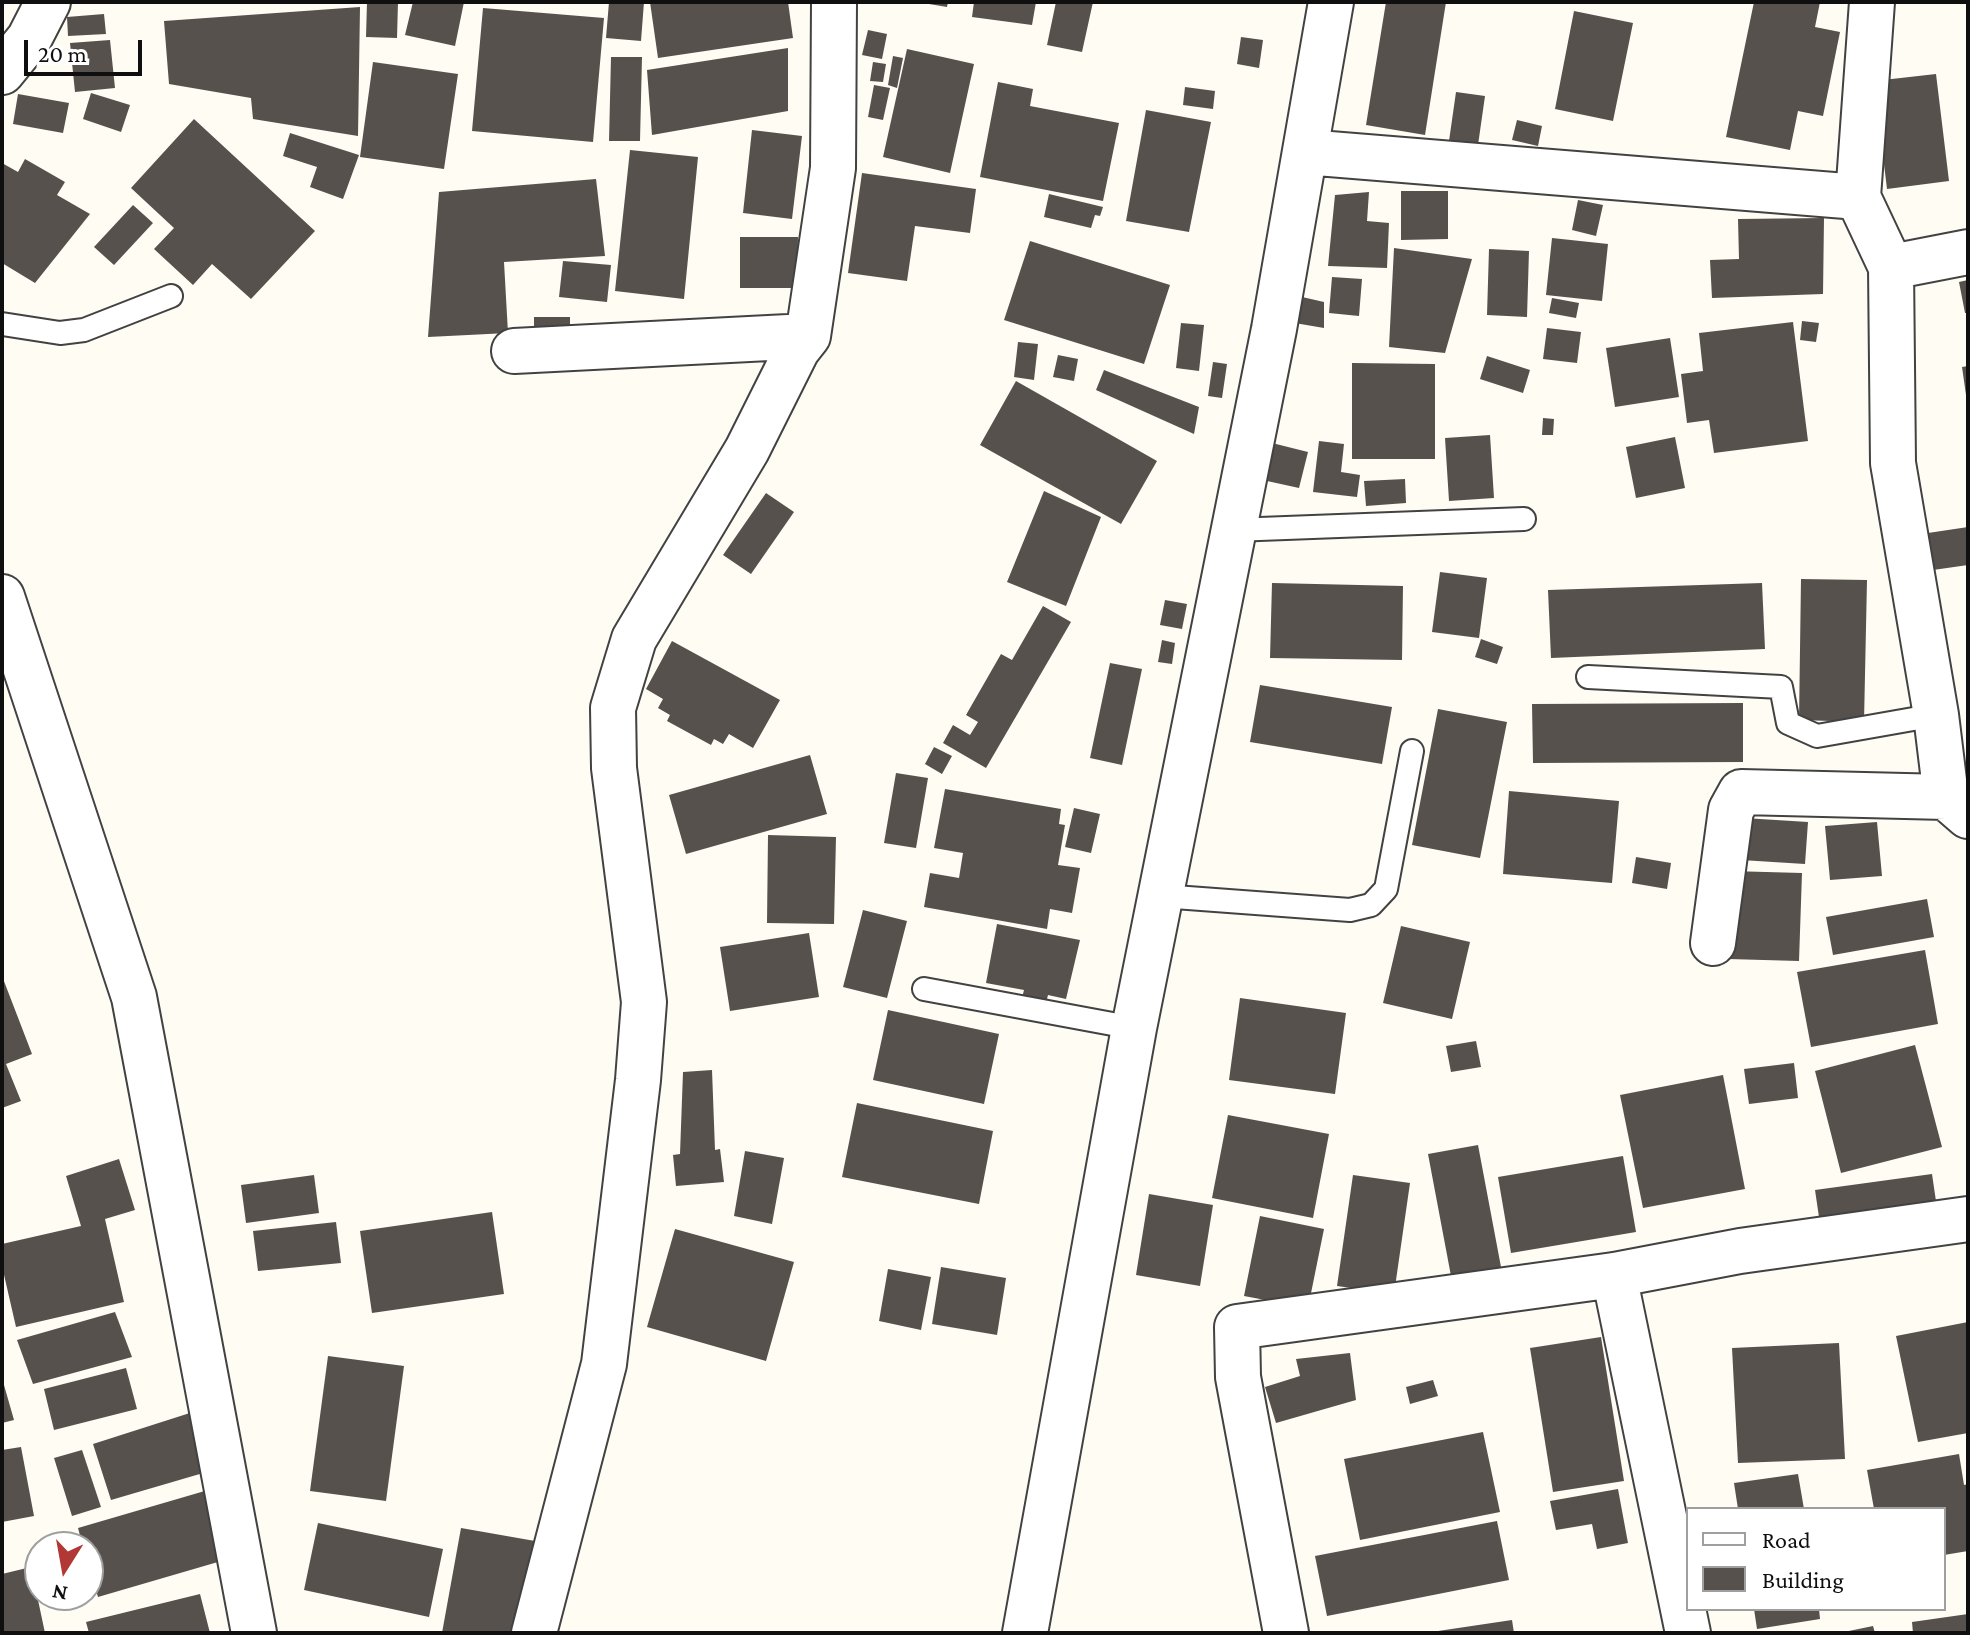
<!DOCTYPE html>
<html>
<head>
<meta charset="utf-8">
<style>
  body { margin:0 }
  #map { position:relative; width:1970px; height:1635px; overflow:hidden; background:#fefcf3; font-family:"Crimson Pro",serif }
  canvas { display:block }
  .frame { position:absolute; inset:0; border:4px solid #0f0f0f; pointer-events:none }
  .legend { position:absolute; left:1686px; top:1507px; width:260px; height:104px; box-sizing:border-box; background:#fff; border:2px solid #9f9f9f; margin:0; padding:10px 14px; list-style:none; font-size:24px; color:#0f0f0f }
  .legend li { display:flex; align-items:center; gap:16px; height:40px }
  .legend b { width:40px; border:2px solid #9f9f9f }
  .north { position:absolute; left:24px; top:1531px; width:80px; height:80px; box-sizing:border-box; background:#fff; border:2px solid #9f9f9f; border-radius:50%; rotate:191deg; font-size:22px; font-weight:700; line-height:32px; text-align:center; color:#0f0f0f }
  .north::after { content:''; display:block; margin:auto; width:28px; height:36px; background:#b13835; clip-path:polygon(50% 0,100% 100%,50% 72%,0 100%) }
  .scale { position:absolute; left:24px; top:40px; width:118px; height:36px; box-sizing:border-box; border:4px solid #0f0f0f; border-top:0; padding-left:10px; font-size:24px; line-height:28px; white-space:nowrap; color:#0f0f0f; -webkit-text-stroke:6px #fff; paint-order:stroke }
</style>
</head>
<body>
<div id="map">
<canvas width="1970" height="1635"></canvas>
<div class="frame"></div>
<ul class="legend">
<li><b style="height:10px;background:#fff"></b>Road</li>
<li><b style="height:22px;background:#57514d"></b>Building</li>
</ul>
<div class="north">N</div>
<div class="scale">20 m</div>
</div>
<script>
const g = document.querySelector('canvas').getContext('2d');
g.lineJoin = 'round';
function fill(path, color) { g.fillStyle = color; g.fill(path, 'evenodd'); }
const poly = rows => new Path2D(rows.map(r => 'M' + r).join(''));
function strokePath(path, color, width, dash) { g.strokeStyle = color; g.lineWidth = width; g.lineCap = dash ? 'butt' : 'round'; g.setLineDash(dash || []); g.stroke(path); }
fill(poly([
  [367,2,398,2,397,38,366,37],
  [413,2,464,2,455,46,405,35],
  [609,2,644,2,641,41,606,38],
  [650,2,788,2,793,38,658,58],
  [917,2,948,2,947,7],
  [974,2,1036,2,1032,25,972,17],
  [1056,2,1093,2,1082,52,1047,45],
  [1386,2,1446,2,1425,135,1366,125],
  [1754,2,1820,2,1815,27,1840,32,1823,116,1798,111,1790,150,1726,137],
  [360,7,358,136,253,119,251,98,169,84,164,21],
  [483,8,604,18,593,142,472,131],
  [1574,11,1633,23,1613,121,1555,109],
  [104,14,106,34,68,36,67,17],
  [868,30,887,34,882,59,862,55],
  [1241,37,1263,40,1259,68,1237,64],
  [110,40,115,88,75,92,70,43],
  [788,48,788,111,652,135,647,70],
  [907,49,974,64,950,173,883,157],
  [893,56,903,58,897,88,888,85],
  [611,57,642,57,640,141,609,141],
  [373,62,458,74,444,169,360,157],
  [873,62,886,64,883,82,870,81],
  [1936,74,1949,181,1887,189,1874,81],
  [998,82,1033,89,1030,106,1119,123,1103,201,980,177],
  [874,85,890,88,883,120,868,117],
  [1185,87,1215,91,1213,109,1183,105],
  [1456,92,1485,96,1478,145,1449,141],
  [91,93,130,105,121,132,83,119],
  [18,94,69,103,63,133,13,124],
  [1146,110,1211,122,1189,232,1126,221],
  [194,119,315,231,251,299,212,264,193,285,154,249,174,228,131,188],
  [1517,120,1542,126,1538,146,1512,140],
  [752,130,802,136,792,219,743,213],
  [290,133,359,155,343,199,310,187,317,167,283,156],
  [630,150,698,157,684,299,615,291],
  [25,159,65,182,57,195,90,214,35,283,2,263,2,163,18,172],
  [862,173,976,189,970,233,915,226,907,281,848,273],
  [596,179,605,256,504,262,508,333,428,337,439,192],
  [1401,191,1448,191,1448,239,1401,240],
  [1369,192,1367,221,1389,223,1387,268,1328,266,1335,195],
  [1049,194,1103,207,1100,216,1095,215,1091,228,1044,217],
  [1578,200,1603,205,1596,236,1572,230],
  [133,205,153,223,114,265,94,247],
  [1824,218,1823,294,1712,298,1710,260,1739,259,1738,219],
  [740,237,798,237,797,288,740,288],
  [1552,238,1608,244,1602,301,1546,295],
  [1030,241,1170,285,1144,364,1004,320],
  [1394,248,1472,259,1445,353,1389,347],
  [1489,249,1529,251,1527,317,1487,315],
  [563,261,611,265,607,302,559,297],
  [1332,277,1362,279,1359,316,1329,313],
  [1968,280,1968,313,1965,313,1959,282],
  [1289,294,1324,302,1324,328,1283,321],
  [1552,298,1579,303,1576,318,1549,313],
  [534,317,570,317,570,340,534,340],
  [1802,321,1819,323,1816,342,1800,340],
  [1793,322,1808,441,1714,453,1709,420,1687,423,1681,374,1703,371,1699,333],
  [1181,323,1204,325,1199,371,1176,368],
  [1547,328,1581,332,1577,363,1543,359],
  [1670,338,1679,397,1615,407,1606,348],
  [1018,342,1038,344,1034,380,1014,377],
  [1058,355,1078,359,1074,381,1053,377],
  [1487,356,1530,370,1523,393,1480,379],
  [1213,362,1227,364,1222,398,1208,396],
  [1352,363,1435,364,1435,459,1352,459],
  [1968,366,1968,395,1966,395,1962,367],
  [1104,370,1199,407,1194,434,1096,390],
  [1016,381,1157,461,1121,524,980,445],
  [1543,418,1554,419,1553,435,1542,435],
  [1490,435,1494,498,1449,501,1445,438],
  [1675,437,1685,488,1636,498,1626,447],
  [1319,441,1344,444,1341,472,1360,475,1357,497,1313,492],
  [1268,442,1308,452,1299,488,1258,479],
  [1405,479,1406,503,1366,506,1364,481],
  [1044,491,1101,517,1066,606,1007,582],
  [766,493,794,512,751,574,723,555],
  [1968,527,1968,565,1933,570,1928,533],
  [1440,572,1487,578,1479,638,1432,632],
  [1801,579,1867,580,1864,722,1799,720],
  [1272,583,1403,586,1402,660,1270,658],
  [1762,583,1765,649,1551,658,1548,590],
  [1165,600,1187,604,1182,629,1160,625],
  [1043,606,1071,622,986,768,943,743,953,725,970,735,978,722,966,715,1001,654,1012,660],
  [1481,639,1503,647,1497,664,1475,657],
  [1162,640,1175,643,1172,664,1158,662],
  [672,641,780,700,753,748,729,734,723,744,714,739,711,745,667,721,670,715,658,708,663,699,646,689],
  [1110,663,1142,669,1122,765,1090,758],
  [1260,685,1392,707,1382,764,1250,742],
  [1743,703,1743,762,1533,763,1532,704],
  [1438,709,1507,722,1480,858,1412,845],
  [934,747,952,756,942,774,925,764],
  [810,755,827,814,686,854,669,795],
  [896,773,928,778,916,848,884,843],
  [945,789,1061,809,1059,824,1065,825,1058,865,1080,868,1072,913,1050,909,1047,929,924,907,930,873,959,878,963,853,934,848],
  [1509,791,1619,801,1612,883,1503,874],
  [1074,808,1100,814,1091,853,1065,847],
  [1744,818,1808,822,1805,864,1741,860],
  [1877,822,1882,876,1830,880,1825,826],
  [768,835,836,837,834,924,767,923],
  [1636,857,1671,863,1667,889,1632,883],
  [1730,871,1802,873,1799,961,1728,959],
  [1927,899,1934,937,1833,955,1826,917],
  [863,910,907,921,887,998,843,987],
  [997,924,1080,940,1066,999,1048,995,1046,1003,1022,998,1024,990,986,983],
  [1401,926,1470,942,1452,1019,1383,1003],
  [809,933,819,997,730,1011,720,947],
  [1925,950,1938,1024,1811,1047,1797,972],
  [2,976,32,1054,6,1064,21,1101,2,1108],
  [1240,998,1346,1013,1335,1094,1229,1080],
  [888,1010,999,1034,984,1104,873,1080],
  [1476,1041,1481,1067,1451,1072,1446,1046],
  [1915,1045,1942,1147,1841,1173,1815,1071],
  [1794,1063,1798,1098,1749,1104,1744,1069],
  [712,1070,715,1150,720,1149,724,1182,676,1186,673,1155,680,1154,683,1072],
  [1723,1075,1745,1189,1643,1208,1620,1095],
  [857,1103,993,1131,979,1204,842,1177],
  [1228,1115,1329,1134,1313,1218,1212,1198],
  [1478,1145,1501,1267,1451,1276,1428,1154],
  [745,1151,784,1158,772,1224,734,1216],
  [1623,1156,1636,1232,1511,1253,1498,1177],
  [119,1159,135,1210,105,1219,124,1302,16,1327,2,1266,2,1244,81,1226,66,1176],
  [1932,1174,1937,1208,1820,1224,1815,1190],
  [314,1175,319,1213,246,1223,241,1185],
  [1353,1175,1410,1183,1394,1294,1337,1286],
  [1149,1194,1213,1205,1200,1286,1136,1275],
  [492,1212,504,1294,372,1313,360,1231],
  [1260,1216,1324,1229,1308,1308,1244,1296],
  [336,1222,341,1263,258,1271,253,1231],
  [675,1229,794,1262,766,1361,647,1327],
  [941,1267,1006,1278,997,1335,932,1324],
  [888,1269,931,1277,921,1330,879,1321],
  [115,1312,132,1357,33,1384,17,1340],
  [1968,1322,1968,1433,1918,1442,1896,1336],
  [1601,1337,1624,1481,1553,1492,1530,1348],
  [1839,1343,1845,1459,1738,1463,1732,1348],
  [1350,1353,1356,1400,1276,1423,1265,1387,1300,1376,1296,1359],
  [328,1356,404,1366,386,1501,310,1491],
  [126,1368,137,1409,54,1430,44,1389],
  [2,1378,14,1420,2,1423],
  [1433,1380,1438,1396,1410,1404,1406,1387],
  [193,1412,210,1471,111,1500,93,1444],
  [1483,1432,1500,1512,1360,1540,1344,1459],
  [21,1447,34,1516,2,1522,2,1450],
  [82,1450,101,1507,72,1516,54,1458],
  [1959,1454,1964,1485,1968,1484,1968,1551,1944,1555,1944,1509,1874,1509,1867,1470],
  [1798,1474,1804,1509,1738,1509,1734,1483],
  [215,1488,235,1557,98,1597,88,1564,88,1547,83,1547,78,1528],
  [1618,1489,1628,1543,1597,1549,1592,1524,1556,1530,1550,1501],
  [1497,1521,1509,1580,1327,1616,1315,1556],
  [318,1523,443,1549,429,1617,304,1590],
  [461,1528,535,1541,519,1633,442,1633],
  [31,1567,45,1633,2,1633,2,1574],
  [200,1594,210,1633,89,1633,86,1622],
  [1754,1609,1819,1609,1820,1619,1757,1629],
  [1968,1614,1968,1633,1913,1633,1912,1622],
  [1512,1620,1514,1633,1438,1633,1438,1631],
  [1873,1626,1875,1633,1844,1633,1844,1632]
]), '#57514d');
const service = poly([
  [2,324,60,333,84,330,171,296],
  [1233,530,1524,519],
  [1588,677,1781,687,1788,723,1817,736,1936,715],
  [1161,896,1350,910,1371,905,1386,889,1412,751],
  [924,989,1134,1028]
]);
const minor = poly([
  [1872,2,1858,197,1891,267,1893,463,1936,715,1946,797,1968,816],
  [2,72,29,39,48,2],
  [1305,152,1858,197],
  [1891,267,1968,252],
  [514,351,808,336],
  [2,597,134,997,254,1633],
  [1713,943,1731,810,1741,792,1946,797],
  [1614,1275,1688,1633],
  [534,1633,604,1364,638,1080,644,1002,614,768,613,708,634,639,747,450,797,350,808,336,833,168,834,2],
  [1025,1633,1134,1028,1274,329,1331,2],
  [1286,1633,1238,1377,1237,1327,1614,1275,1740,1251,1968,1219]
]);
strokePath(service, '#424242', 26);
strokePath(minor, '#424242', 48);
strokePath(service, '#fff', 22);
strokePath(minor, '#fff', 44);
</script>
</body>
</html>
